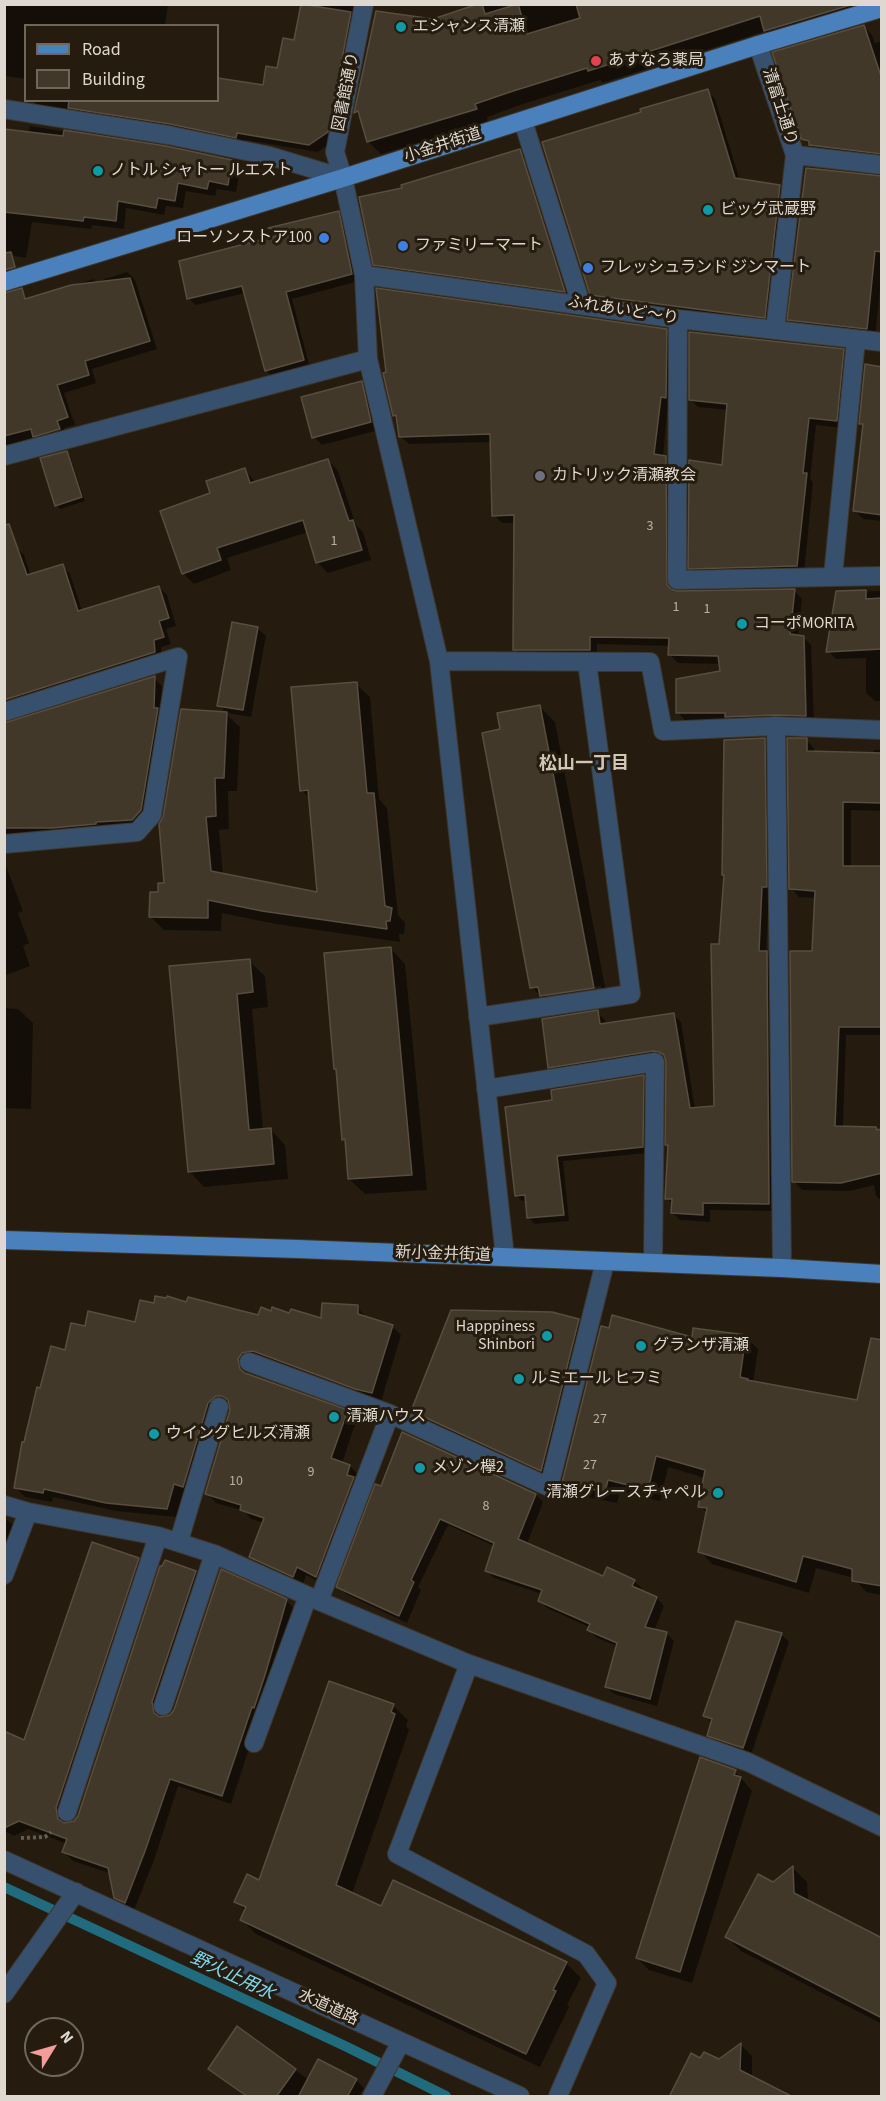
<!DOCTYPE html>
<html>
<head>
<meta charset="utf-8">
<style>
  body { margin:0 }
  #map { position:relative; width:886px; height:2101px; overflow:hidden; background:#251c0f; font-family:"Source Sans 3",sans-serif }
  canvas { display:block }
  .frame { position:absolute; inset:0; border:6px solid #ded8d0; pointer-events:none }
  .legend { position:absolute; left:24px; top:24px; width:195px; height:78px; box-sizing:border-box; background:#251c0f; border:2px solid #6f675c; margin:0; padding:8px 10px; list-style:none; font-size:18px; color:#ded8d0 }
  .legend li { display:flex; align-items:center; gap:12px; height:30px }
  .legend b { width:30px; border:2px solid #6f675c }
  .north { position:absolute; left:24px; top:2017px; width:60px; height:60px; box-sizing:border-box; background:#251c0f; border:2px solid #6f675c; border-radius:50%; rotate:53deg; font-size:16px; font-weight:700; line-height:24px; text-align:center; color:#ded8d0 }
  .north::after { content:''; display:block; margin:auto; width:21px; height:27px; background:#f59b9a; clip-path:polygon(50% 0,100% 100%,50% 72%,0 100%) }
</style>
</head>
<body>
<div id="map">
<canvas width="886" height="2101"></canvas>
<div class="frame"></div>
<ul class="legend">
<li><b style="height:8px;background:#4a81bd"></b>Road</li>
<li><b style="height:16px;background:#41382a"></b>Building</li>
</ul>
<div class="north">N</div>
</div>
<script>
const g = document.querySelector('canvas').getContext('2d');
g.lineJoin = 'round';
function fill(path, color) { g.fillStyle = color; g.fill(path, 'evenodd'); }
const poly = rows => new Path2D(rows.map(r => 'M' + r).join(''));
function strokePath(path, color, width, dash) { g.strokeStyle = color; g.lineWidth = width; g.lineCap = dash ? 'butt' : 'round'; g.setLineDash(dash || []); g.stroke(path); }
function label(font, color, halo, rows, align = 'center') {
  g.font = font + ' "Source Sans 3","Noto Sans JP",sans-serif'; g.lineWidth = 6; g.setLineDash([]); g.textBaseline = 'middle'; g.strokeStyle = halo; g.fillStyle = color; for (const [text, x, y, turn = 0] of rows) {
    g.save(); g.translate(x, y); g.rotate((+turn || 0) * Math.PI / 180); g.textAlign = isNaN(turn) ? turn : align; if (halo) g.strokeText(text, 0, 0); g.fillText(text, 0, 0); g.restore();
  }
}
fill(poly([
  [4,4,168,4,165,26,26,26,26,79,4,76],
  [302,4,354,4,353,11,359,17,335,140,318,152,245,140,244,145,42,110,34,102,218,100,218,79,264,87,279,70,296,42],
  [472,4,869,4,778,44,766,31,602,83,600,80,523,104,487,117,488,122,381,154,368,141,362,119,356,113,375,12,433,20,472,8],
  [864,27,872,35,875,43,882,41,882,160,819,153,803,138],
  [707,91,715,99,740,181,780,187,788,195,773,325,600,303,591,295],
  [595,294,773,317,772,320,595,297],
  [30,126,166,148,231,161,240,169,236,192,217,189,215,196,186,191,183,208,166,206,164,215,126,208,124,229,92,225,91,229,32,222,26,258,4,254,4,130,28,134],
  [520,151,528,159,572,299,569,299,525,158,521,158,566,298,383,273,375,264,404,189],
  [882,178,882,269,875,337,797,328,789,319],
  [338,212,345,220,359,281,292,299,310,368,273,377,266,370,245,293,196,305,188,298,279,236,271,229],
  [127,272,135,280,157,349,92,369,96,383,64,393,75,425,64,428,67,437,42,444,36,437,4,446,4,306,94,279,96,282],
  [666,330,674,338,663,457,674,466,675,592,794,590,802,599,798,636,803,637,811,645,814,723,686,721,677,712,721,672,720,664,678,663,670,655,670,646,597,644,597,658,523,658,515,649,515,523,502,523,494,515,491,442,409,444,400,436,398,419,394,415],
  [843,350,850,358,844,428,816,425,810,479,813,482,804,573,697,575,690,568,723,466,728,410,698,407,690,399],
  [882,368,882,521,863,519,855,511,865,428,861,423],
  [361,382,369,391,379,430,322,445,314,437],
  [67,453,70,456,85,501,60,509,56,505],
  [328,460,338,471,356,525,363,532,371,560,328,573,317,562,308,532,227,558,231,570,194,584,183,573,212,494,245,470,256,483],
  [16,547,24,555,31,576,62,566,70,574,82,611,159,587,167,595,176,626,166,629,171,644,161,647,162,660,4,712,4,550],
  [882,591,882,701,875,701,866,693,866,658,836,659,828,651,838,592],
  [257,628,266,636,251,717,227,713,219,705],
  [154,678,162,686,161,713,165,717,140,828,4,835,4,724],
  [356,684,370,697,379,799,387,808,398,915,405,923,404,934,399,934,400,942,276,924,222,913,221,931,164,930,151,917,159,894,165,885,226,714,240,727,237,791,228,791,229,829,219,830,223,875,318,894,311,799,301,790],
  [539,706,555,722,608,1003,547,1003,532,987,501,730],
  [601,986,601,989,547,997,544,994],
  [764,739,772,747,769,894,766,952,774,960,775,1211,710,1210,710,1222,680,1220,673,1213,673,1205,667,1198,669,1147,667,1145,667,1058,557,1074,550,1067,597,1012,605,1020,606,1025,674,1015,681,1022,695,1109,716,1107,721,945],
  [806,740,814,748,814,752,873,754,874,750,882,750,882,811,851,810,851,868,882,867,882,1035,846,1035,843,1128,882,1131,882,1201,876,1196,874,1185,850,1191,802,1190,794,1181,814,952,816,898,799,897,791,888],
  [4,861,23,911,18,913,29,943,23,946,30,966,4,976],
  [390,948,405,964,427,1190,365,1194,349,1179,346,1142,343,1139],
  [249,961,265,976,268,1007,252,1009,263,1130,270,1129,285,1145,288,1179,204,1187,189,1171,171,967],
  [4,1008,18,1009,33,1023,31,1109,4,1108],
  [643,1077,649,1083,648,1153,563,1161,569,1221,535,1224,529,1218,527,1200,522,1201,516,1195,554,1102],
  [357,1307,367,1318,392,1326,401,1335,381,1402,247,1367,247,1375,347,1412,356,1421,342,1463,350,1466,359,1475,326,1585,306,1575,303,1585,260,1566,250,1557,264,1523,251,1519,244,1511,216,1503,207,1493,231,1410,230,1405,225,1405,193,1495,183,1493,176,1517,116,1511,53,1497,52,1502,25,1497,16,1488,25,1444,41,1390,66,1352,86,1328,259,1317,272,1313,323,1320],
  [578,1321,586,1329,549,1478,420,1419,412,1411],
  [745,1337,758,1349,753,1383,858,1401,882,1378,882,1595,866,1592,854,1578,816,1568,809,1593,712,1564,700,1551,708,1514,700,1506,705,1478,668,1467,660,1501,620,1492,617,1503,576,1495,563,1482,693,1339],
  [376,1486,536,1495,543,1502,527,1544,604,1578,634,1581,642,1588,640,1592,657,1598,664,1606,654,1631,666,1633,674,1641,657,1706,614,1694,606,1687,617,1646,597,1638,589,1630,591,1628,547,1608,540,1601,542,1594,494,1578,487,1571,494,1546,448,1525,418,1587,421,1590,407,1623,346,1594,338,1587],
  [4,1518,17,1528,4,1559],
  [138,1560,147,1568,64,1818,65,1824,75,1822,79,1816,165,1562,196,1572,204,1581,160,1712,161,1718,171,1716,286,1600,294,1609,231,1804,178,1786,154,1860,134,1910,124,1906,115,1897,110,1873,73,1861,64,1852,67,1844,28,1829,14,1836,4,1831,4,1733,25,1742],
  [781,1634,789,1642,751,1755,717,1743,708,1735,712,1723,705,1716],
  [330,1683,393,1706,408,1720,406,1726,409,1730,352,1894,382,1908,566,1963,581,1978,567,2005,569,2007,540,2067,256,1934,242,1920,246,1911,236,1901,260,1882],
  [735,1771,752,1791,692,1983,649,1970,637,1958],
  [793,1868,807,1882,808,1902,882,1940,882,2024,741,1951,727,1937,773,1884],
  [237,2029,309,2080,356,2080,364,2088,359,2096,247,2096,210,2068],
  [741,2045,752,2056,752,2077,701,2060,719,2061]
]), '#0007');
strokePath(poly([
  [4,1887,345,2046,446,2096]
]), '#216b7f', 10);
const building = poly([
  [301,4,351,12,328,132,309,145,237,133,236,138,170,124,68,108,69,100,218,100,218,78,263,85,266,66,277,68,283,38,294,40,301,4],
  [478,4,482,4,485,14,518,4,527,34,580,18,576,4,854,4,764,31,760,16,588,71,587,68,510,92,475,104,477,109,367,142,358,111,354,113,376,11,433,19,478,4],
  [864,25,882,79,882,154,809,145,809,141,801,139,772,52,864,25],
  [708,89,735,178,780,185,765,318,590,295,542,142,641,112,640,109,708,89],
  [4,129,63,136,64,130,166,146,232,160,228,185,209,181,207,189,178,183,175,201,158,198,156,208,118,201,116,221,84,217,83,221,4,212,4,129],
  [520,149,565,292,373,265,359,197,402,188,401,185,520,149],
  [806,168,882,176,882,252,875,251,867,329,787,320,806,168],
  [339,211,352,274,286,292,304,360,265,371,242,286,187,299,179,261,291,232,268,228,339,211],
  [11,252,15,267,4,270,4,253,11,252],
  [130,278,150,341,85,361,89,375,57,385,68,417,57,421,60,429,33,437,31,429,4,436,4,293,22,288,25,299,71,285,130,278],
  [376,288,667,329,666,398,661,397,654,454,666,456,667,585,671,589,677,591,795,589,790,634,804,636,806,716,776,715,725,717,725,713,676,713,676,679,720,671,718,656,668,655,669,638,590,637,590,650,513,650,514,515,492,516,490,434,399,437,396,415,393,416,383,373,386,372,376,288],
  [689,332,844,349,837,421,809,418,803,473,807,473,797,566,688,569,689,460,722,465,727,404,689,400,689,332],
  [865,364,882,367,882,515,853,511,863,424,859,424,865,364],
  [362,381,371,422,312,438,301,397,362,381],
  [67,451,82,497,55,506,40,458,67,451],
  [328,459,349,521,353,520,362,550,316,563,303,520,217,548,221,560,182,574,160,511,210,493,206,481,245,468,250,483,328,459],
  [9,524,27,575,63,564,78,611,159,586,169,618,159,621,164,637,154,640,155,652,4,700,4,525,9,524],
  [866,590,866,599,882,598,882,649,826,652,836,591,866,590],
  [232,622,258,627,243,710,217,706,232,622],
  [155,676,154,708,158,708,141,810,132,820,96,822,96,824,52,828,4,828,4,723,155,676],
  [357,682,367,793,374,793,385,906,392,908,390,921,386,921,387,929,262,911,208,900,208,918,149,917,150,892,158,892,158,883,164,883,159,824,163,817,181,709,227,712,224,778,215,778,216,816,206,817,211,871,317,892,308,790,300,791,291,687,357,682],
  [540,705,594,988,540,996,538,987,530,988,482,733,500,729,497,713,540,705],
  [765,738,767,887,762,887,759,951,767,951,769,1204,703,1203,703,1215,671,1213,672,1199,665,1199,668,1145,665,1145,666,1062,664,1055,659,1052,653,1051,548,1068,542,1019,598,1010,600,1024,674,1013,690,1108,714,1106,711,944,719,944,724,875,722,875,724,740,765,738],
  [787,738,807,738,807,751,882,753,882,803,843,802,843,866,882,866,882,1027,839,1027,835,1126,876,1127,877,1130,882,1129,882,1173,841,1183,792,1182,790,951,812,951,815,891,789,889,787,738],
  [391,947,412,1175,348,1179,345,1139,342,1140,336,1069,334,1069,324,953,391,947],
  [250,959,253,992,237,994,249,1130,271,1128,274,1164,188,1172,169,966,250,959],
  [644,1075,643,1147,557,1156,564,1215,527,1218,525,1195,515,1196,505,1107,552,1100,551,1090,644,1075],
  [155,1296,166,1298,167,1296,186,1302,188,1297,258,1315,261,1307,271,1311,272,1307,289,1313,291,1309,321,1318,322,1303,358,1305,358,1314,393,1325,372,1393,355,1389,253,1351,242,1353,238,1359,240,1369,245,1373,348,1410,331,1458,350,1465,347,1475,354,1477,316,1577,297,1567,293,1577,249,1557,264,1518,240,1510,241,1505,205,1494,230,1410,228,1400,222,1396,216,1396,208,1403,183,1487,174,1484,167,1509,106,1503,44,1489,43,1493,14,1488,22,1442,24,1442,37,1387,40,1388,51,1346,65,1350,71,1323,85,1326,88,1311,135,1322,140,1300,154,1303,155,1296],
  [451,1310,552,1312,579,1319,541,1471,411,1411,451,1310],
  [612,1315,692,1337,693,1328,746,1335,740,1377,748,1379,747,1380,857,1400,871,1338,882,1340,882,1586,852,1581,852,1569,803,1556,796,1582,698,1552,707,1508,698,1507,705,1470,656,1456,648,1490,608,1480,605,1492,562,1483,601,1326,609,1328,612,1315],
  [402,1432,536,1494,518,1539,603,1576,607,1567,635,1580,632,1586,657,1597,645,1627,667,1632,650,1699,605,1687,617,1643,587,1630,590,1624,538,1601,542,1590,485,1571,494,1543,440,1519,411,1580,414,1582,399,1616,336,1587,375,1484,381,1486,402,1432],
  [92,1542,139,1558,56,1808,58,1819,64,1823,74,1821,78,1816,160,1566,162,1566,165,1560,196,1571,152,1702,154,1713,160,1717,170,1715,174,1710,221,1569,287,1599,265,1675,254,1708,252,1707,222,1796,170,1779,145,1851,125,1903,114,1898,108,1868,62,1852,67,1839,19,1821,4,1828,4,1731,24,1740,92,1542],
  [736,1621,782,1633,743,1748,707,1736,712,1719,703,1716,736,1621],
  [329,1681,394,1704,391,1712,395,1714,336,1885,381,1906,393,1880,567,1962,553,1990,556,1991,526,2054,240,1920,246,1907,234,1902,247,1874,259,1880,329,1681],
  [700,1757,736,1770,734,1775,741,1777,680,1972,636,1958,700,1757],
  [793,1866,794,1893,882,1938,882,2018,725,1937,758,1874,773,1882,793,1866],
  [237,2026,296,2069,276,2097,248,2097,208,2069,237,2026],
  [741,2043,740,2070,793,2097,669,2097,691,2053,700,2058,704,2052,719,2059,741,2043],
  [318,2059,357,2079,347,2097,298,2097,318,2059]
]);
fill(building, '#41382a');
strokePath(building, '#584e40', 1.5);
const minor = poly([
  [364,4,335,152,343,178,364,275,368,359,439,661,505,1257],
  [758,45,795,155,882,165],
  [4,109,168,135,270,156,343,178],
  [523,121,581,304],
  [364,275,678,319,882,342],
  [678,319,677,580,882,576],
  [775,330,795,155],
  [4,456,368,359],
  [833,576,856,339],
  [439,661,650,662,663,731,776,726,882,730],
  [4,712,178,657,152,815,137,832,4,844],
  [776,726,782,1268],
  [478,1017,631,994,587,662],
  [486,1089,655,1062,653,1263],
  [249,1362,390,1414],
  [4,1505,28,1512,158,1536,214,1554,319,1601,469,1664,748,1762,882,1827],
  [179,1541,219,1407],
  [4,1575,28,1512],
  [319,1601,390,1414,549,1487,605,1262],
  [469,1664,397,1854,586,1954,607,1983,558,2096],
  [163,1706,214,1554],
  [254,1743,308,1596],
  [67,1812,158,1536],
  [4,1860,520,2096],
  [4,1994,76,1892],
  [372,2096,401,2042]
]);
const major = poly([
  [4,282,343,178,758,45,882,8],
  [4,1240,298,1249,782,1268,882,1274]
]);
strokePath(minor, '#3f362a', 20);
strokePath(major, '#3f362a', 20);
strokePath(poly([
  [21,1838,45,1837,51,1832]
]), '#655d51', 4, [3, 3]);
strokePath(minor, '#36506d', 18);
strokePath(major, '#4a81bd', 18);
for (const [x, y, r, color] of [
  [401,27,6,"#0f9aa8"],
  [596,61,6,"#e0444e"],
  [98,171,6,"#0f9aa8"],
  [708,210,6,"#0f9aa8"],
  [324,238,6,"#3f7fe0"],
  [403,246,6,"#3f7fe0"],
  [588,268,6,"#3f7fe0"],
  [540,476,6,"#6b7280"],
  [742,624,6,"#0f9aa8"],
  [547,1336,6,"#0f9aa8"],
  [641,1346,6,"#0f9aa8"],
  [519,1379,6,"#0f9aa8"],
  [334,1417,6,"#0f9aa8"],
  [154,1434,6,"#0f9aa8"],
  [420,1468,6,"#0f9aa8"],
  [718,1493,6,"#0f9aa8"]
]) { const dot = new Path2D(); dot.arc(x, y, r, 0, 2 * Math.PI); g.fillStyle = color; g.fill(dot); strokePath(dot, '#251c0f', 2); }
label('14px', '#b7b0a6', null, [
  ["3",650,527],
  ["1",334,542],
  ["1",676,608],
  ["1",707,610],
  ["27",600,1420],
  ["27",590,1466],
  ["9",311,1473],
  ["10",236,1482],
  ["8",486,1507]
]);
label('16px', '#ded8d0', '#251c0f', [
  ["エシャンス清瀬",413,27],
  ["あすなろ薬局",608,61],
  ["ノトル シャトー ルエスト",110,171],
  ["ビッグ武蔵野",720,210],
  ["ローソンストア100",312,238,"right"],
  ["ファミリーマート",415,246],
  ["フレッシュランド ジンマート",600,268],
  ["カトリック清瀬教会",552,476],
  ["コーポMORITA",754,624],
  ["Happpiness",535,1327,"right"],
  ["Shinbori",535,1345,"right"],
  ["グランザ清瀬",653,1346],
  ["ルミエール ヒフミ",531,1379],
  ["清瀬ハウス",346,1417],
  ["ウイングヒルズ清瀬",166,1434],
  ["メゾン欅2",432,1468],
  ["清瀬グレースチャペル",706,1493,"right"]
], 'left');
label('16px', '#ded8d0', '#251c0f', [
  ["図書館通り",347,92,-79],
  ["清富士通り",779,107,72],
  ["小金井街道",443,146,-18],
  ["ふれあいど～り",623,311,9],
  ["新小金井街道",443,1255,2],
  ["水道道路",328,2008,25]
]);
label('bold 18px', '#d2c7b6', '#251c0f', [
  ["松山一丁目",584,765]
]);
label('italic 18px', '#7cd8f3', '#251c0f', [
  ["野火止用水",232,1977,25]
]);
</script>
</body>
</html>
